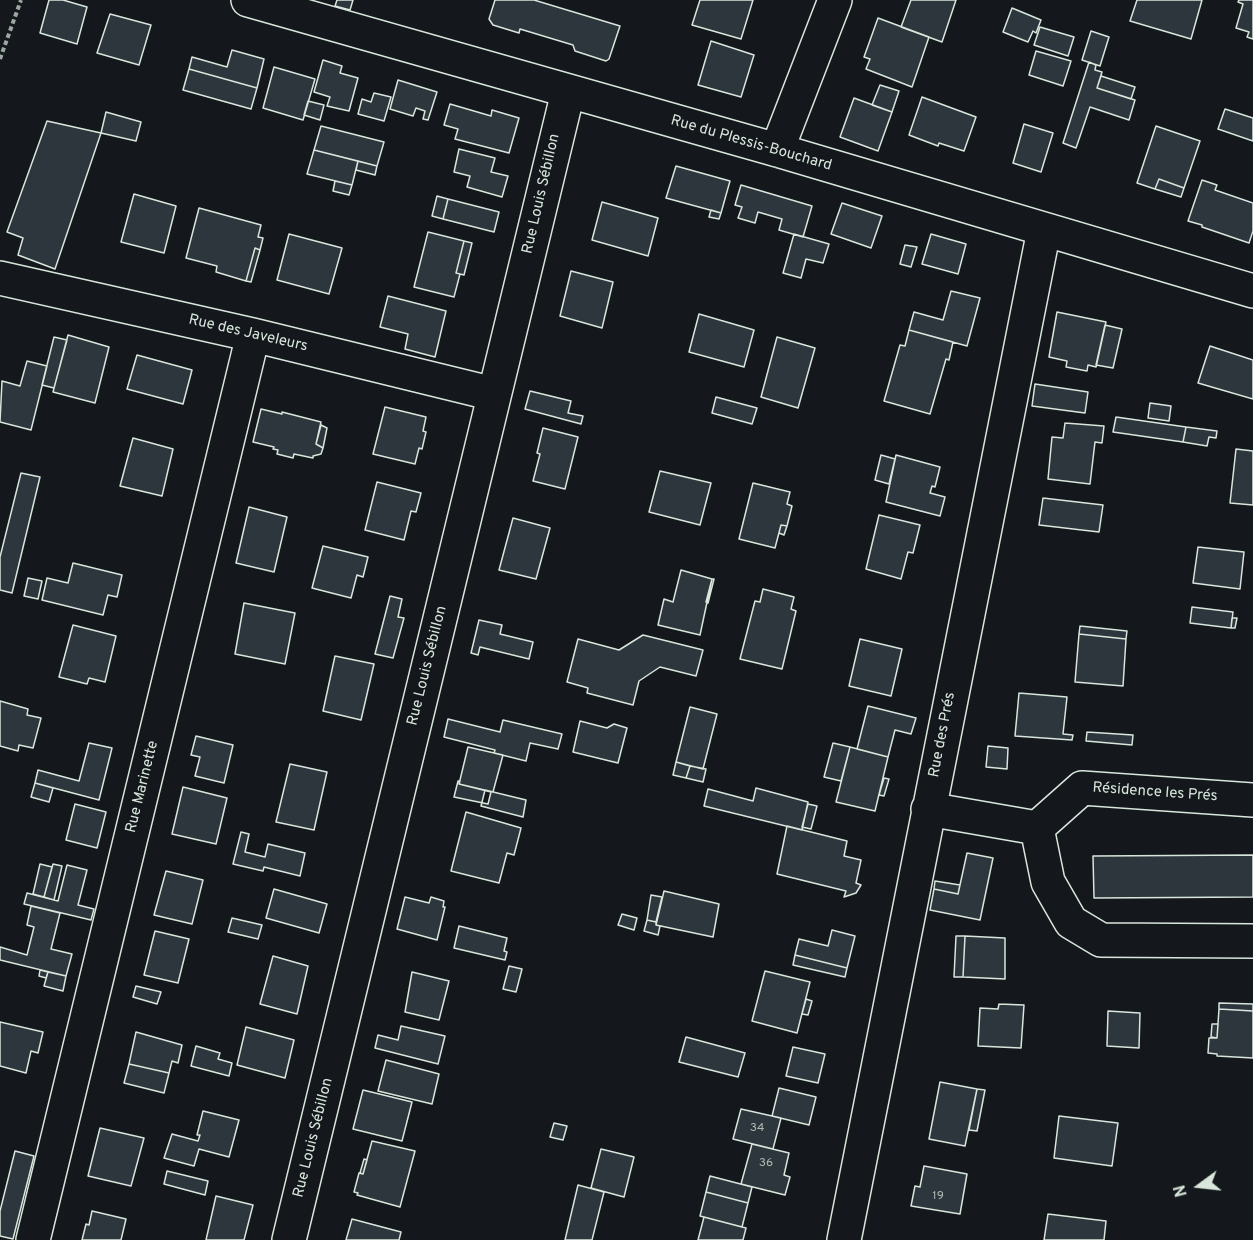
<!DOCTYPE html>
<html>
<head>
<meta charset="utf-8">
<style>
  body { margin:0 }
  #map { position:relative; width:1253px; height:1240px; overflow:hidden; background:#14181c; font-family:Overpass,sans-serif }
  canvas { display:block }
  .north { position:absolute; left:1169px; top:1156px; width:60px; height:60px; -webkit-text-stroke:4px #14181c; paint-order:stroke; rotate:255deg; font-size:16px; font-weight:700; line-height:24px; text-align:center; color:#d8e6dc }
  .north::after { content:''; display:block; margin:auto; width:21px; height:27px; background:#d8e6dc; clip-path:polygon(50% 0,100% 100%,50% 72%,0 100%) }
</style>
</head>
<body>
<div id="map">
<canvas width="1253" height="1240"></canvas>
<div class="north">N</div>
</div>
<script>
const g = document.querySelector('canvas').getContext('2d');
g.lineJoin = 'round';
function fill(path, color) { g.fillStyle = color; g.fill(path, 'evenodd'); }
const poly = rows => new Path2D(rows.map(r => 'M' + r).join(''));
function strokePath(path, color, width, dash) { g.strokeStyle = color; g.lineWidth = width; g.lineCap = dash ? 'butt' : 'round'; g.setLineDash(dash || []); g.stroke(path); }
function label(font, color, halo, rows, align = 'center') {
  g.font = font + ' Overpass,sans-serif'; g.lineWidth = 4.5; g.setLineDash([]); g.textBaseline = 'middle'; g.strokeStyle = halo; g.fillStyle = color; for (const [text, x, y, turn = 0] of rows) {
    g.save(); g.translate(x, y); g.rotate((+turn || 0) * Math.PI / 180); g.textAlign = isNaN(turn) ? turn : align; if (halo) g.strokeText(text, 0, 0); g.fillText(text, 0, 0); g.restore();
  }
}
const building = poly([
  [49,0,63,0,87,7,77,44,40,33,49,0],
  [337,0,353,0,350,10,335,6,337,0],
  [495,0,534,0,620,26,609,59,606,61,575,51,573,45,520,29,519,33,493,25,489,19,495,0],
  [700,0,753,0,741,39,692,25,700,0],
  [911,0,956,0,942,42,901,27,911,0],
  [1137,0,1202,0,1191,39,1130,21,1137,0],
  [1239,0,1253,0,1253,39,1247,37,1249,32,1236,28,1243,4,1238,2,1239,0],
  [1012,8,1041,20,1036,33,1033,31,1028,42,1003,32,1012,8],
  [110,14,151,25,139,65,97,53,110,14],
  [878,18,929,37,912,87,866,69,870,59,864,57,878,18],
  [1040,27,1074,37,1068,56,1034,45,1040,27],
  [1091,31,1109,37,1100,66,1082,60,1091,31],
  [711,41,754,55,741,97,698,85,711,41],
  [232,50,264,59,257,88,189,69,192,57,227,67,232,50],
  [1036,51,1071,61,1063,86,1029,75,1036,51],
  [323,60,342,66,340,73,358,78,349,111,327,106,330,97,314,92,323,60],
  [1089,62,1096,65,1095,70,1102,72,1097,88,1135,100,1129,120,1090,107,1076,148,1063,143,1089,62],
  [274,67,315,79,303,120,263,108,274,67],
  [189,69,257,88,251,109,183,90,189,69],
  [1101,76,1135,87,1131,99,1097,88,1101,76],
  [398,80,437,92,428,120,423,119,425,111,416,108,413,116,390,109,398,80],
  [880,85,899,91,892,112,872,105,880,85],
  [374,93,391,97,384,121,358,114,362,99,371,102,374,93],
  [922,97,976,117,964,151,939,143,938,146,909,135,922,97],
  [854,98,892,112,878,151,840,137,854,98],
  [308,101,324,105,320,120,304,115,308,101],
  [450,104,491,116,492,110,519,118,509,153,455,139,458,129,444,125,450,104],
  [1225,109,1253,118,1253,141,1218,129,1225,109],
  [106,112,141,122,136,141,101,133,106,112],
  [47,121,101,133,55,269,18,255,23,238,7,232,47,121],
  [1024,124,1053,133,1041,172,1013,163,1024,124],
  [321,126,384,142,377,166,314,150,321,126],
  [1156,126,1200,141,1184,188,1159,179,1155,189,1137,183,1156,126],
  [459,149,495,158,491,172,508,176,502,197,467,187,470,176,454,172,459,149],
  [314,150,358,161,352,185,307,174,314,150],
  [358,161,377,166,375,175,356,170,358,161],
  [676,166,730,181,721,213,666,198,676,166],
  [1159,179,1184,188,1181,197,1155,189,1159,179],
  [1202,180,1217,185,1215,190,1253,203,1253,231,1249,243,1202,227,1202,225,1188,221,1202,180],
  [335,181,352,185,349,195,333,191,335,181],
  [741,185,812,206,803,237,779,230,782,219,758,212,755,223,738,218,742,207,735,205,741,185],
  [134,194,176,206,164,253,121,242,134,194],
  [437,196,448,199,443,219,432,216,437,196],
  [448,199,499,212,494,232,443,219,448,199],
  [602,202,658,218,648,256,592,240,602,202],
  [842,203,882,216,871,248,831,234,842,203],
  [199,208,261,225,258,237,263,238,260,250,255,248,246,281,216,272,217,266,186,258,199,208],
  [711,210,721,213,719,219,709,217,711,210],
  [428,232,464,241,456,273,460,274,454,297,414,287,428,232],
  [289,234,342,248,329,294,277,280,289,234],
  [794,234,829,244,823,263,806,259,801,278,783,273,794,234],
  [931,234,966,244,958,274,922,264,931,234],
  [464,241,472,243,464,275,456,273,464,241],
  [905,245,917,247,911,267,900,264,905,245],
  [255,248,260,250,251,282,246,281,255,248],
  [571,271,613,282,602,328,560,316,571,271],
  [951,291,980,298,967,346,909,330,914,312,943,320,951,291],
  [388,296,446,311,435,357,405,349,408,334,380,327,388,296],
  [1057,312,1106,322,1096,367,1088,365,1087,371,1066,367,1067,361,1049,357,1057,312],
  [699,314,754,330,744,367,689,352,699,314],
  [1105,325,1122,329,1113,368,1096,365,1105,325],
  [909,330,953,342,949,360,946,359,930,414,884,401,900,345,905,346,909,330],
  [68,335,109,347,95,403,53,392,68,335],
  [54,337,67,340,54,388,42,385,54,337],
  [777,337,815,348,798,408,761,397,777,337],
  [1210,346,1253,360,1253,399,1198,383,1210,346],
  [137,355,192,370,183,404,127,389,137,355],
  [27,361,47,366,31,430,0,422,2,381,20,386,27,361],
  [1035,384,1088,392,1085,413,1032,406,1035,384],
  [530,391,571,401,568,413,583,416,581,424,525,409,530,391],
  [716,397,757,408,752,424,712,413,716,397],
  [1150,403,1171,406,1169,421,1148,418,1150,403],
  [385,407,426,417,423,431,426,432,422,449,419,448,415,464,373,454,385,407],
  [261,409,282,414,282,412,321,422,316,444,323,448,321,454,313,456,313,458,294,454,293,458,277,454,278,450,273,449,274,447,253,442,261,409],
  [1116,417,1186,427,1183,442,1113,432,1116,417],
  [1065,423,1104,426,1102,443,1095,442,1090,484,1048,479,1052,437,1063,438,1065,423],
  [321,425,327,428,323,448,316,444,321,425],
  [1186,427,1217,431,1216,438,1209,437,1207,446,1183,442,1186,427],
  [543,428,578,437,565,489,533,481,540,454,537,453,543,428],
  [133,438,173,449,162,496,120,486,133,438],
  [1236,449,1253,451,1253,505,1230,503,1236,449],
  [881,455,895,459,889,484,875,480,881,455],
  [896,455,940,467,935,487,932,486,930,493,945,497,940,516,886,502,896,455],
  [660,471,711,483,700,525,649,512,660,471],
  [21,473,40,477,12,593,0,590,0,557,21,473],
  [377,482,421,493,416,512,411,511,404,540,365,530,377,482],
  [753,483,790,492,787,504,792,506,787,526,781,525,775,548,739,539,753,483],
  [1043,498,1103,505,1099,532,1039,525,1043,498],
  [249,507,287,517,274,572,236,563,249,507],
  [879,515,920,525,913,553,908,552,901,579,866,569,879,515],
  [513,518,550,528,536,579,499,570,513,518],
  [781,525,787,526,784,535,779,533,781,525],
  [323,546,368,557,363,577,357,575,351,598,312,588,323,546],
  [1198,547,1244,552,1240,589,1193,583,1198,547],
  [73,563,122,575,117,597,108,595,103,615,42,600,47,578,68,583,73,563],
  [681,570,712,579,700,635,658,625,664,599,673,602,681,570],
  [28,578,42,581,38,599,24,596,28,578],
  [712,579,714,579,708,603,706,602,712,579],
  [763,589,794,597,791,609,796,611,782,669,740,659,755,601,760,602,763,589],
  [390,596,402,599,398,617,404,618,393,658,375,654,390,596],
  [244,603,295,613,285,664,235,654,244,603],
  [1192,607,1233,612,1231,628,1190,623,1192,607],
  [1232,618,1237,618,1235,628,1231,628,1232,618],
  [479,620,502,625,500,634,533,642,529,659,480,647,478,655,471,653,479,620],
  [73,625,116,636,105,682,89,678,87,684,59,677,73,625],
  [1080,626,1127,631,1126,639,1079,634,1080,626],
  [1079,634,1126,639,1123,686,1075,682,1079,634],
  [643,635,703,650,696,676,660,667,639,681,633,705,587,693,588,688,567,682,578,639,619,650,643,635],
  [860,639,902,649,891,696,849,686,860,639],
  [335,656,374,664,361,720,323,711,335,656],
  [1019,693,1067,697,1063,734,1073,735,1072,740,1015,736,1019,693],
  [0,701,28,709,27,715,41,718,33,748,19,745,18,751,0,746,0,701],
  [868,706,916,718,911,734,895,730,888,757,857,749,868,706],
  [690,707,717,714,703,769,676,762,690,707],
  [448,719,500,732,503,720,562,734,558,749,530,743,526,761,494,753,495,750,444,737,448,719],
  [580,721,607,728,614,724,627,728,618,763,573,752,580,721],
  [1087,732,1133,735,1132,745,1086,741,1087,732],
  [196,736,233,745,224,783,195,776,200,757,191,755,196,736],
  [89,743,112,748,99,800,35,783,38,770,79,781,89,743],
  [833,743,850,747,841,781,824,777,833,743],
  [988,746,1008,748,1007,769,986,767,988,746],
  [468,747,503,755,493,792,459,784,468,747],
  [850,747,888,757,875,811,836,802,850,747],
  [676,762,690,766,686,778,673,775,676,762],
  [290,764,327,772,314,830,276,822,290,764],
  [690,766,706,769,703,782,686,778,690,766],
  [884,778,889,779,884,796,879,795,884,778],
  [458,781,460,781,459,784,491,792,488,804,454,797,458,781],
  [35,783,53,788,49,802,31,797,35,783],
  [183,787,227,798,216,844,172,834,183,787],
  [756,788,808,802,802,830,704,806,708,789,753,801,756,788],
  [485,790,526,800,523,817,481,806,485,790],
  [75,804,106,812,97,848,66,840,75,804],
  [808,804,817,806,811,829,802,827,808,804],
  [466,812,521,828,514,855,507,853,499,883,451,871,466,812],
  [787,826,847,841,844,856,861,860,856,883,861,885,856,893,844,897,846,891,777,874,787,826],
  [241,832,249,834,245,852,265,857,268,844,305,853,300,876,264,867,263,871,233,864,241,832],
  [967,853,993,858,980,920,930,910,934,889,958,894,967,853],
  [1253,855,1253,897,1094,898,1093,856,1253,855],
  [40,864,52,867,44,897,33,894,40,864],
  [53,864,62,866,54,900,44,897,53,864],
  [67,865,87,870,78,905,94,909,91,920,24,904,27,893,58,901,67,865],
  [166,871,203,880,192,924,154,915,166,871],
  [935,881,960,885,958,894,934,889,935,881],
  [274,889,327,904,319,933,266,918,274,889],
  [664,891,719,904,713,937,656,925,664,891],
  [651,895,662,897,656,922,647,920,651,895],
  [405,897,429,903,431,897,444,901,443,907,445,907,437,940,397,929,405,897],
  [31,906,60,913,51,949,72,954,66,976,0,960,0,947,27,955,34,927,27,925,31,906],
  [622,914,637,918,634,930,618,925,622,914],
  [232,918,262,925,258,939,228,932,232,918],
  [647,920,656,922,656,925,660,926,658,935,644,931,647,920],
  [459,926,507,938,504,951,507,952,505,960,454,948,459,926],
  [832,930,855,936,847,968,795,955,799,939,828,946,832,930],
  [155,931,189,939,178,983,144,975,155,931],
  [956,936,965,936,963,977,954,977,956,936],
  [965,936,1005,938,1005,979,963,977,965,936],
  [795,955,847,968,845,977,793,965,795,955],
  [273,956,308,966,297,1014,260,1004,273,956],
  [509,966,522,969,516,992,503,989,509,966],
  [40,970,48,972,46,978,39,976,40,970],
  [765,971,810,982,797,1033,752,1021,765,971],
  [48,972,66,976,63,991,44,986,48,972],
  [412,972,449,981,439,1020,405,1012,412,972],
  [136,986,161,992,157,1004,133,997,136,986],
  [806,999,812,1001,808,1015,802,1014,806,999],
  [1219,1003,1253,1004,1253,1011,1219,1009,1219,1003],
  [999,1004,1024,1005,1021,1048,978,1046,980,1008,998,1009,999,1004],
  [1219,1009,1253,1011,1253,1058,1217,1056,1217,1054,1208,1053,1209,1038,1217,1038,1219,1009],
  [1108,1011,1140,1013,1139,1048,1107,1046,1108,1011],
  [0,1022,43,1032,38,1053,31,1051,26,1073,0,1066,0,1022],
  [1212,1024,1218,1024,1217,1038,1211,1037,1212,1024],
  [401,1026,445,1036,438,1064,375,1048,378,1035,398,1040,401,1026],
  [246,1027,294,1040,285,1078,237,1065,246,1027],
  [136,1032,182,1045,178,1063,172,1061,169,1073,129,1064,136,1032],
  [686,1037,745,1053,738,1077,679,1062,686,1037],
  [196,1046,220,1053,218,1059,232,1063,229,1076,191,1066,196,1046],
  [793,1047,825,1054,818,1083,786,1076,793,1047],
  [386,1060,439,1074,432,1104,378,1091,386,1060],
  [129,1064,169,1073,164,1093,124,1083,129,1064],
  [940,1082,977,1089,965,1146,929,1139,940,1082],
  [779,1088,816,1097,809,1125,772,1116,779,1088],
  [977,1089,985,1090,977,1131,969,1130,977,1089],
  [363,1090,412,1102,402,1141,353,1129,363,1090],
  [741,1109,781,1118,773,1149,733,1139,741,1109],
  [203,1111,239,1120,229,1157,199,1149,194,1166,164,1158,172,1134,198,1141,200,1135,197,1135,203,1111],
  [1059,1116,1118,1123,1112,1166,1054,1158,1059,1116],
  [554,1123,567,1126,563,1140,550,1137,554,1123],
  [100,1128,144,1138,131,1186,88,1176,100,1128],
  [372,1141,415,1151,400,1207,357,1195,358,1193,354,1192,359,1173,363,1174,372,1141],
  [752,1144,789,1153,784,1175,790,1177,785,1195,741,1184,752,1144],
  [601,1149,634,1157,624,1197,591,1188,601,1149],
  [15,1151,34,1156,13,1239,0,1236,0,1211,15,1151],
  [364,1159,367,1160,363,1174,360,1173,364,1159],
  [924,1166,967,1174,960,1214,911,1206,915,1186,920,1187,924,1166],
  [167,1171,208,1181,205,1195,164,1184,167,1171],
  [710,1176,752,1187,748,1203,706,1192,710,1176],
  [578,1185,604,1192,592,1240,565,1240,578,1185],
  [706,1192,748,1203,742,1227,700,1216,706,1192],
  [216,1196,253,1205,244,1240,206,1240,216,1196],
  [92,1211,126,1219,121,1240,82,1240,86,1224,89,1225,92,1211],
  [1048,1214,1106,1221,1104,1240,1044,1240,1048,1214],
  [704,1217,746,1228,743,1240,698,1240,704,1217],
  [352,1219,401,1232,399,1240,346,1240,352,1219]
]);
fill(building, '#2c363c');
strokePath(building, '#d8e6dc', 1.5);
const minor = poly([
  [248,0,777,150,1253,291],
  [777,150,835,0],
  [0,278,253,335,494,394],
  [928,809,1037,828],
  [1037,828,1048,882,1071,922,1101,940,1253,941],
  [1037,828,1082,788,1253,800],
  [33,1240,253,335],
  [289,1240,568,92],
  [844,1240,1044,230]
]);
strokePath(minor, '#d8e6dc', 36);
strokePath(poly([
  [0,59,21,0]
]), '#9da8a2', 4, [4.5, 3]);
strokePath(minor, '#14181c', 33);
label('12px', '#adbab4', null, [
  ["34",757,1129],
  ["36",766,1164],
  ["19",938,1197]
]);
label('15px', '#d8e6dc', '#14181c', [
  ["Rue du Plessis-Bouchard",751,144,16],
  ["Rue Louis Sébillon",542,194,-77],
  ["Rue des Javeleurs",248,334,13],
  ["Rue Louis Sébillon",428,666,-76],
  ["Rue des Prés",943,735,-79],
  ["Rue Marinette",143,787,-76],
  ["Résidence les Prés",1155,793,4],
  ["Rue Louis Sébillon",314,1138,-76]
]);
</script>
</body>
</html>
